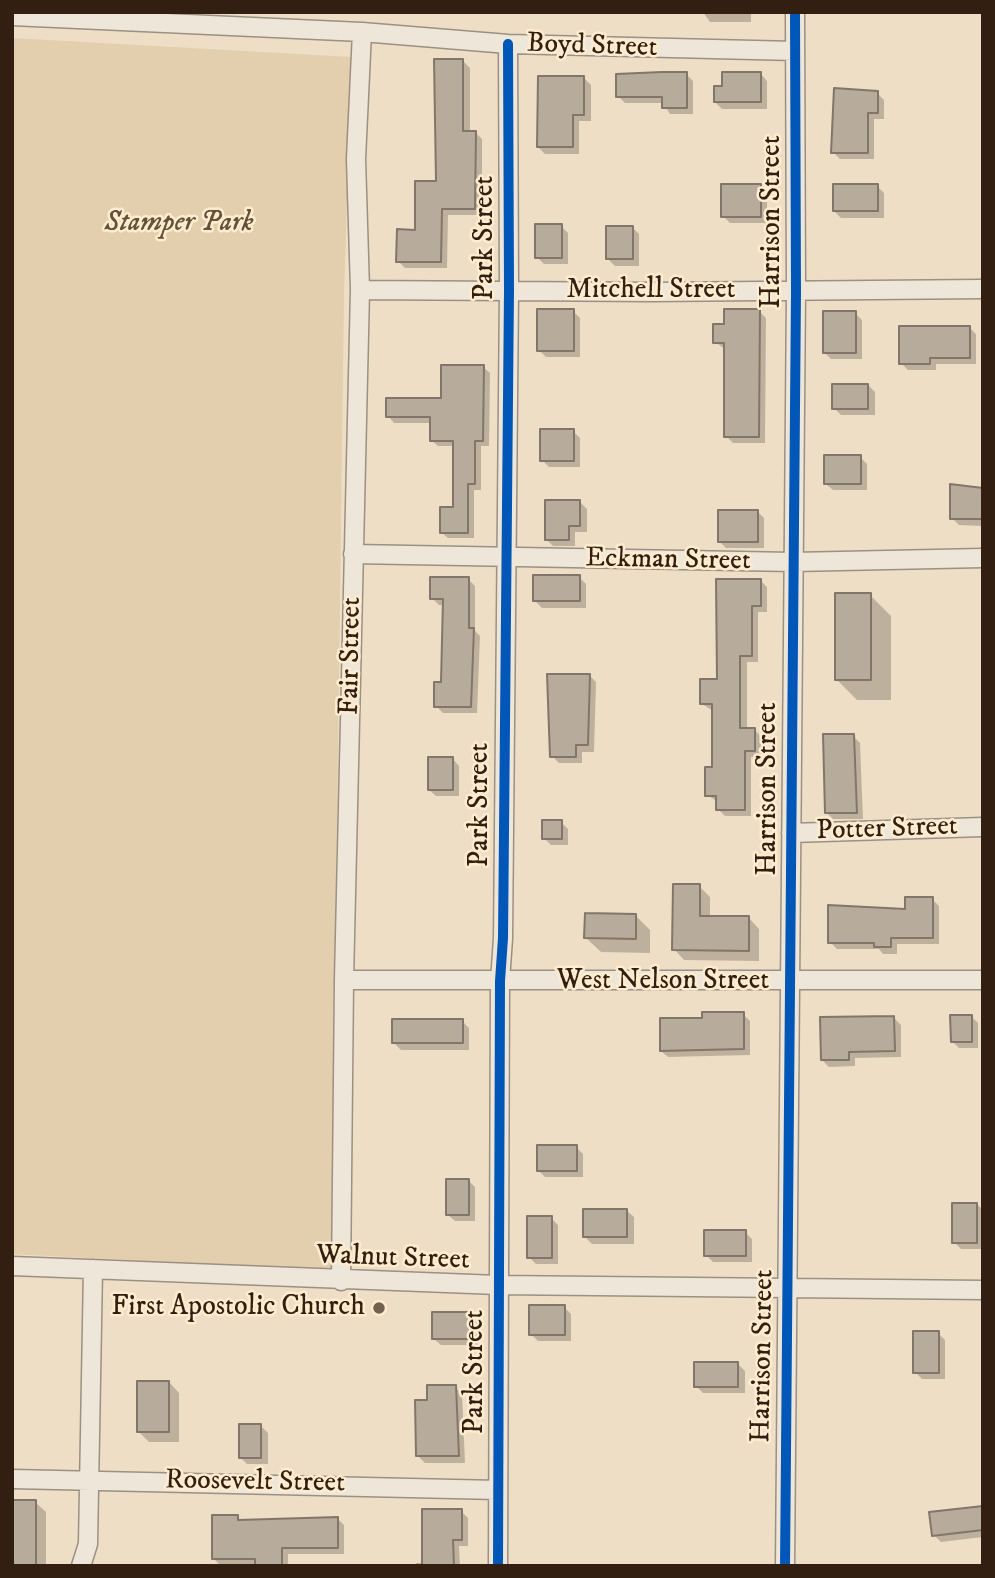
<!DOCTYPE html>
<html>
<head>
<meta charset="utf-8">
<style>
  body { margin:0 }
  #map { position:relative; width:995px; height:1578px; overflow:hidden; background:#eddec5; font-family:"IM FELL DW Pica",serif }
  canvas { display:block }
  .frame { position:absolute; inset:0; border:14px solid #331f12; pointer-events:none }
</style>
</head>
<body>
<div id="map">
<canvas width="995" height="1578"></canvas>
<div class="frame"></div>
</div>
<script>
const g = document.querySelector('canvas').getContext('2d');
g.lineJoin = 'round';
function fill(path, color) { g.fillStyle = color; g.fill(path, 'evenodd'); }
const poly = rows => new Path2D(rows.map(r => 'M' + r).join(''));
function strokePath(path, color, width, dash) { g.strokeStyle = color; g.lineWidth = width; g.lineCap = dash ? 'butt' : 'round'; g.setLineDash(dash || []); g.stroke(path); }
function label(font, color, halo, rows, align = 'center') {
  g.font = font + ' "IM FELL DW Pica",serif'; g.lineWidth = 5; g.setLineDash([]); g.textBaseline = 'middle'; g.strokeStyle = halo; g.fillStyle = color; for (const [text, x, y, turn = 0] of rows) {
    g.save(); g.translate(x, y); g.rotate((+turn || 0) * Math.PI / 180); g.textAlign = isNaN(turn) ? turn : align; if (halo) g.strokeText(text, 0, 0); g.fillText(text, 0, 0); g.restore();
  }
}
fill(poly([
  [12,38,351,57,344,296,331,1271,12,1254]
]), '#e3cead');
fill(poly([
  [703,12,751,12,751,22,710,22],
  [463,61,470,68,470,132,475,132,482,139,482,215,448,215,447,268,405,268,398,261,417,231,438,183],
  [686,74,693,81,693,114,670,114,663,103,625,103,618,96],
  [761,74,767,81,767,109,722,109,715,102],
  [584,78,591,85,591,121,579,121,579,154,545,154,538,147],
  [877,93,884,100,884,119,874,119,874,159,840,159,833,152],
  [760,186,767,193,767,223,730,223,723,216],
  [877,186,884,193,884,218,841,218,834,211],
  [561,226,568,233,568,264,544,264,537,257],
  [632,227,639,234,639,266,615,266,608,259],
  [573,311,580,318,580,357,546,357,539,350],
  [759,311,766,318,765,443,733,443,726,436,725,349,715,342,726,326],
  [855,313,862,320,862,359,831,359,824,352],
  [969,327,976,334,976,364,936,364,936,370,908,370,901,363],
  [483,367,490,373,489,446,481,446,481,490,474,490,474,538,448,538,441,532,455,509,455,446,438,446,431,440,431,423,394,423,388,416,443,400],
  [868,385,875,392,875,415,841,415,834,408],
  [573,431,580,438,580,467,549,467,542,460],
  [860,457,867,464,867,490,833,490,826,484],
  [983,489,983,526,959,525,952,518],
  [580,502,587,509,587,532,575,532,575,546,553,546,546,539],
  [757,511,764,518,764,548,726,548,719,541],
  [579,577,586,584,586,608,542,608,535,601],
  [468,579,475,586,475,631,480,636,477,713,443,713,436,706,443,683,445,605,439,605,432,598],
  [760,580,767,587,767,612,758,612,758,662,747,662,747,730,755,730,761,737,761,757,751,757,751,816,725,816,718,809,718,802,707,795,713,769,713,711,702,704,719,681],
  [870,595,891,616,891,700,857,700,836,679],
  [589,675,596,682,594,752,582,752,582,763,559,763,552,756],
  [853,736,860,743,863,819,833,819,826,812],
  [453,759,459,766,459,796,436,796,429,790],
  [561,822,568,829,568,845,551,845,544,838],
  [699,886,710,897,710,918,749,918,759,929,759,961,684,960,674,949],
  [932,899,939,906,939,944,897,944,897,954,883,954,879,949,837,949,830,942],
  [636,916,650,930,650,953,601,952,586,938],
  [743,1014,750,1021,750,1055,668,1057,661,1051,704,1020],
  [971,1016,978,1023,978,1048,959,1048,952,1041],
  [894,1018,901,1025,901,1057,855,1058,855,1066,829,1067,822,1060],
  [462,1021,469,1028,469,1050,401,1050,394,1043],
  [576,1147,583,1154,583,1177,545,1177,538,1170],
  [468,1180,475,1187,475,1221,455,1221,448,1215],
  [977,1204,983,1210,983,1249,961,1249,954,1242],
  [627,1211,634,1217,634,1244,592,1244,585,1237],
  [551,1218,558,1225,558,1264,536,1264,529,1257],
  [745,1232,752,1239,752,1262,713,1262,706,1255],
  [564,1307,571,1314,571,1341,538,1341,531,1334],
  [471,1314,478,1320,478,1345,441,1345,434,1339],
  [938,1333,945,1340,945,1379,922,1379,915,1372],
  [738,1364,745,1371,745,1393,703,1393,696,1386],
  [169,1382,179,1393,179,1442,149,1442,139,1432],
  [455,1387,462,1394,465,1463,425,1463,418,1456,429,1402],
  [261,1426,268,1433,268,1464,247,1464,240,1457],
  [35,1502,46,1512,46,1566,12,1566],
  [461,1511,468,1518,468,1546,459,1546,460,1566,416,1566,416,1563,424,1563],
  [983,1513,983,1537,941,1542,934,1535],
  [237,1517,242,1521,337,1518,344,1525,344,1554,288,1554,288,1566,221,1566,214,1559]
]), '#0003');
const building = poly([
  [434,59,463,59,463,131,476,131,475,209,442,209,441,262,396,262,397,229,415,230,415,181,436,181,434,59],
  [662,72,687,72,687,108,662,108,662,97,616,97,616,74,662,72],
  [722,72,761,72,761,102,714,102,714,86,722,86,722,72],
  [538,76,584,76,584,115,573,115,573,147,537,147,538,76],
  [834,88,878,91,878,113,868,113,868,153,831,153,834,88],
  [721,184,761,184,761,217,721,217,721,184],
  [833,184,878,184,878,211,833,211,833,184],
  [535,224,562,224,562,258,535,258,535,224],
  [606,226,633,226,633,259,606,259,606,226],
  [537,309,574,309,574,351,537,351,537,309],
  [724,309,760,309,759,437,724,437,724,343,713,343,713,324,724,324,724,309],
  [823,311,856,311,856,353,823,353,823,311],
  [899,326,970,326,970,358,930,358,930,364,899,364,899,326],
  [441,365,484,365,483,441,475,441,475,484,468,484,468,533,440,533,440,507,453,507,453,441,430,441,430,417,386,417,386,398,441,398,441,365],
  [832,384,868,384,868,409,832,409,832,384],
  [540,429,574,429,574,461,540,461,540,429],
  [824,455,861,455,861,484,824,484,824,455],
  [950,484,983,488,983,519,950,519,950,484],
  [545,500,580,500,580,526,569,526,569,540,545,540,545,500],
  [718,510,758,510,758,542,718,542,718,510],
  [533,575,580,575,580,601,533,601,533,575],
  [430,577,469,577,469,628,474,628,471,707,434,707,434,682,441,682,443,599,430,599,430,577],
  [716,579,761,579,761,606,752,606,752,656,740,656,740,728,755,728,755,751,745,751,745,810,716,810,716,796,705,796,705,767,712,767,712,704,700,704,700,679,717,679,716,579],
  [835,593,871,593,871,680,835,680,835,593],
  [547,674,590,674,588,745,576,745,576,757,550,757,547,674],
  [823,734,854,734,857,813,825,813,823,734],
  [428,757,453,757,453,790,428,790,428,757],
  [542,820,562,820,562,839,542,839,542,820],
  [673,884,700,884,700,916,749,916,749,951,672,950,673,884],
  [905,897,933,897,933,938,891,938,891,947,874,947,874,943,828,943,828,905,905,909,905,897],
  [585,913,636,914,636,939,584,938,585,913],
  [702,1012,744,1012,744,1049,660,1051,660,1018,702,1018,702,1012],
  [950,1015,972,1015,972,1042,951,1042,950,1015],
  [894,1016,895,1051,849,1052,849,1060,821,1060,820,1017,894,1016],
  [392,1019,463,1019,463,1043,392,1043,392,1019],
  [537,1145,577,1145,577,1171,537,1171,537,1145],
  [446,1179,469,1179,469,1215,446,1215,446,1179],
  [952,1203,977,1203,977,1243,952,1243,952,1203],
  [583,1209,627,1209,627,1237,583,1237,583,1209],
  [527,1216,552,1216,552,1258,527,1258,527,1216],
  [704,1230,746,1230,746,1256,704,1256,704,1230],
  [529,1305,565,1305,565,1335,529,1335,529,1305],
  [432,1312,471,1312,471,1339,432,1339,432,1312],
  [913,1331,939,1331,939,1373,913,1373,913,1331],
  [694,1362,738,1362,738,1387,694,1387,694,1362],
  [137,1381,169,1381,169,1432,137,1432,137,1381],
  [427,1385,456,1385,459,1456,416,1456,415,1400,427,1400,427,1385],
  [239,1424,261,1424,261,1458,239,1458,239,1424],
  [12,1500,36,1500,36,1566,12,1566,12,1500],
  [983,1506,983,1530,932,1536,929,1512,983,1506],
  [422,1509,462,1509,462,1540,453,1540,454,1566,422,1566,422,1509],
  [212,1515,238,1515,238,1520,338,1517,338,1548,282,1548,282,1565,255,1565,255,1559,212,1559,212,1515]
]);
fill(building, '#b7ab9b');
strokePath(building, '#817669', 2);
const minor = poly([
  [12,16,362,32,508,44,795,51],
  [360,290,652,292,983,289],
  [353,554,793,562,983,558],
  [791,833,983,827],
  [344,980,983,980],
  [12,1266,498,1285,983,1290],
  [341,1281,344,980,360,290,356,159,362,32],
  [12,1479,498,1490],
  [81,1566,88,1544,93,1269],
  [498,1566,500,981,503,938,509,290,508,44],
  [785,1566,796,292,795,12]
]);
strokePath(minor, '#9b9081', 21);
strokePath(minor, '#efe6da', 18);
strokePath(poly([
  [498,1566,500,981,503,938,509,290,508,44],
  [785,1566,796,292,795,12]
]), '#0057b8', 10);
for (const [x, y, r, color] of [
  [379,1308,7,"#746251"]
]) { const dot = new Path2D(); dot.arc(x, y, r, 0, 2 * Math.PI); g.fillStyle = color; g.fill(dot); strokePath(dot, '#feeccf', 2.5); }
label('28px', '#331f12', '#feeccf', [
  ["Boyd Street",592,47,2],
  ["Harrison Street",773,222,-90],
  ["Park Street",486,238,-90],
  ["Mitchell Street",651,291],
  ["Eckman Street",668,561,1],
  ["Fair Street",352,656,-89],
  ["Harrison Street",769,789,-90],
  ["Park Street",481,805,-90],
  ["Potter Street",887,830,-2],
  ["West Nelson Street",663,982],
  ["Walnut Street",393,1259,2],
  ["Harrison Street",764,1356,-89],
  ["Park Street",476,1372,-90],
  ["Roosevelt Street",255,1483,1]
]);
label('italic 28px', '#65503a', '#feeccf', [
  ["Stamper Park",179,224]
]);
label('28px', '#331f12', '#feeccf', [
  ["First Apostolic Church",365,1308]
], 'right');
</script>
</body>
</html>
